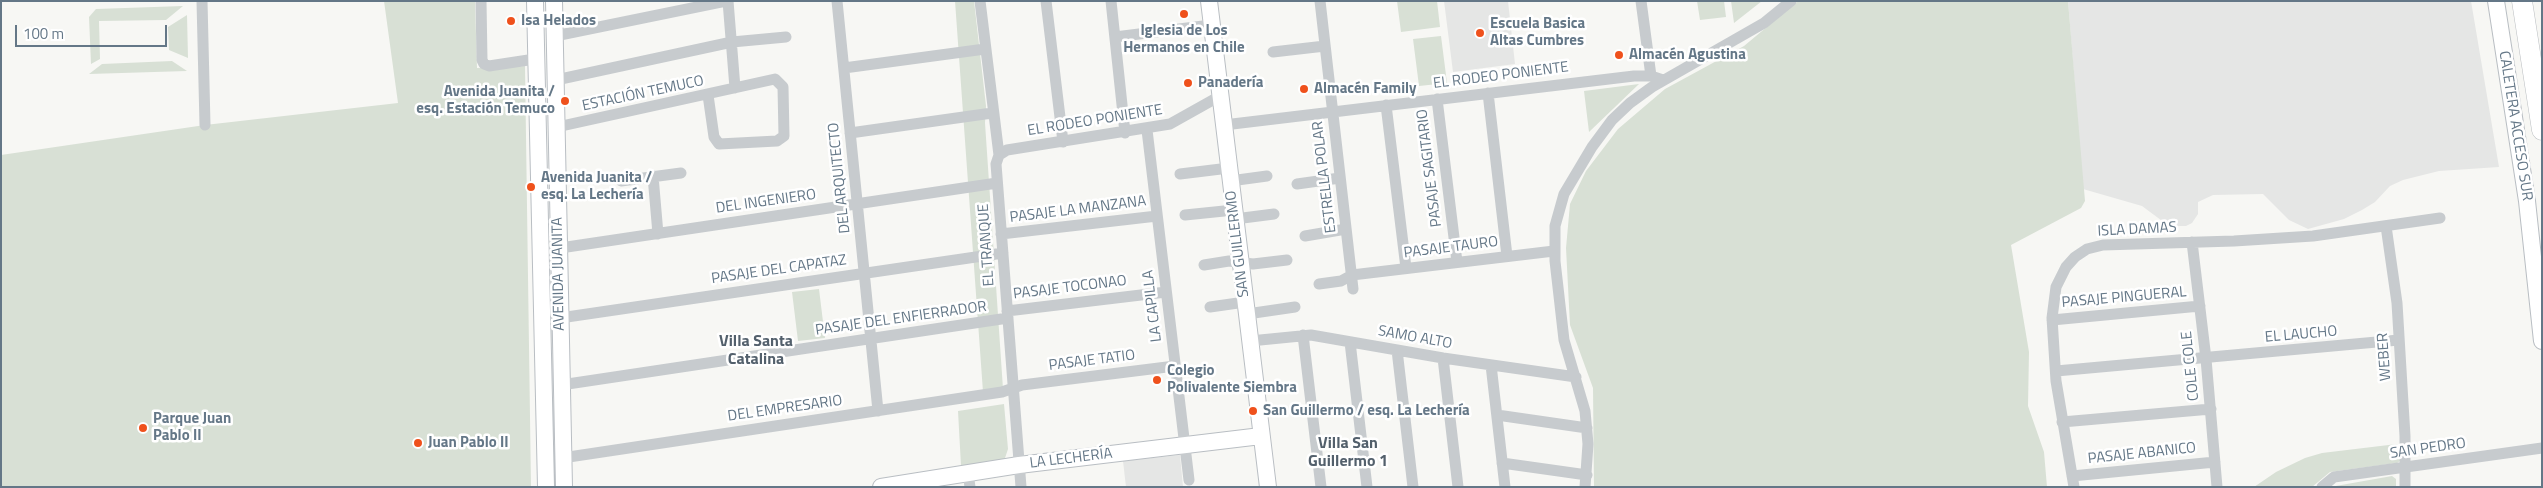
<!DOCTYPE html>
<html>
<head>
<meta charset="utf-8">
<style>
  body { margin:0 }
  #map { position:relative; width:2543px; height:488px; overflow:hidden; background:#f7f7f4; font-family:"Titillium Web",sans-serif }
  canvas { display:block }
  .frame { position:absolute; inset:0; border:2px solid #647787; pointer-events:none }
  .scale { position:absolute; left:15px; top:25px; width:152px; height:22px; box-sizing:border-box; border:2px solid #647787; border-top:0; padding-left:6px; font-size:15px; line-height:18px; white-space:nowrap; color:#647787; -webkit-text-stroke:4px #fff; paint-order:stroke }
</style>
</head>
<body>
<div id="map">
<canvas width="2543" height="488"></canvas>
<div class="frame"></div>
<div class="scale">100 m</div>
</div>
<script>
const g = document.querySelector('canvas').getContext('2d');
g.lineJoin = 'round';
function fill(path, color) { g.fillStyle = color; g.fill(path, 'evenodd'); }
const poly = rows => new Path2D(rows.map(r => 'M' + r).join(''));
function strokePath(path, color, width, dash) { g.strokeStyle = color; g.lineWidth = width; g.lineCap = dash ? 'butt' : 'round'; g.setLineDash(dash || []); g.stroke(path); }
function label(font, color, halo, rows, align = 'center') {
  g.font = font + ' "Titillium Web",sans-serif'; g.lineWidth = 5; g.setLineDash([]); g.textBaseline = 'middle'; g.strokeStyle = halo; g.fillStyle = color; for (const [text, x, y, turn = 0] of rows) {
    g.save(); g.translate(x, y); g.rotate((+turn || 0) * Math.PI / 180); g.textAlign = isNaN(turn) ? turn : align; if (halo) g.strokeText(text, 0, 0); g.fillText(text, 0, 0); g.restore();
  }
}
fill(poly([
  [1444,1,1508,1,1515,64,1453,72],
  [2068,1,2471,1,2499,167,2439,171,2403,180,2390,186,2375,202,2362,210,2344,219,2308,229,2289,220,2263,194,2213,195,2198,202,2198,214,2192,223,2186,226,2169,226,2142,206,2083,189],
  [1180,455,1183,487,1126,487,1123,461]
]), '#e5e6e5');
fill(poly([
  [384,1,475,1,477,68,525,66,531,487,1,487,1,155,205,125,398,103],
  [955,1,974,1,986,106,985,123,1003,389,983,392],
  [1397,1,1437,1,1440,27,1401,32],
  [1697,1,1724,1,1726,17,1700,20],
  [1731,1,1762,1,1734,23],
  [1798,1,2068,1,2085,201,2081,208,2011,245,2029,352,2028,406,2044,452,2047,487,1594,487,1593,388,1570,325,1566,248,1570,204,1586,171,1618,129,1665,89,1744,46],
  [183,6,166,20,99,21,100,59,91,64,89,17,96,9],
  [187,15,188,58,169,50,168,27],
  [1441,36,1447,83,1419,86,1413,39],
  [172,61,187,71,89,74,102,64],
  [1639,84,1589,132,1584,91],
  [819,289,825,338,798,341,792,292],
  [1004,404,1008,449,1005,458,1000,461,961,466,958,411],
  [2397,444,2399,447,2400,461,2397,463,2330,472,2312,487,2254,487,2276,472,2305,458,2322,453],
  [2392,476,2396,479,2396,487,2330,487]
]), '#d8e0d5');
const secondary = poly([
  [535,1,546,487],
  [554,1,564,487],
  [1209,1,1268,487],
  [2496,1,2527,201,2542,341],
  [881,487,1019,465,1261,436]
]);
const highway = poly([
  [2522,1,2542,130]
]);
strokePath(secondary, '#b9bec3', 18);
strokePath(highway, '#b9bdc0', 21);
strokePath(poly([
  [202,1,205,125],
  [481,1,482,60,484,64,489,66,535,59],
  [728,1,735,88],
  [837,1,878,411],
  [980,1,999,155,996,164,1021,487],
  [1046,1,1063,142],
  [1111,1,1125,133],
  [1320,1,1353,289],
  [1641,1,1651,76],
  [555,36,726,1],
  [1115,37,1211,25],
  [1273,52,1325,46],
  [844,68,985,49],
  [556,80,732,42,786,37],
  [1488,93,1507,256],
  [1437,99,1457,262],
  [1386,105,1406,268],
  [1224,125,1634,76,1651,76,1663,80],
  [557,127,775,79,783,87,784,136,777,141,719,144,714,137,708,95],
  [1147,130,1189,480],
  [850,133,992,113],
  [999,155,1007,150,1170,124,1220,96],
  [1180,174,1229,168],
  [653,176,658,234],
  [621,181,681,173],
  [1230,181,1267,176],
  [1297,184,1340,178],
  [1185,215,1234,210],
  [1235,219,1274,214],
  [2386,226,2397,303,2405,436,2405,487],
  [1001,234,1157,216],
  [1305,236,1346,229],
  [2192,242,2206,359,2217,487],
  [540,251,997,183],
  [1204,265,1229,261,1253,264,1287,260],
  [1319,284,1341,281,1352,275,1554,251],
  [1210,307,1245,302],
  [1007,311,1166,292],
  [1247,314,1295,307],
  [560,318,1003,253],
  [2052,320,2200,306],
  [1303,335,1321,487],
  [1250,341,1311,335,1443,358,1576,377],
  [1350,342,1367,487],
  [1397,350,1413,487],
  [1443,358,1458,487],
  [1491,365,1505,487],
  [2056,371,2399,340],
  [561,385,1008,318],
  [1497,415,1587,428],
  [2062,422,2211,409],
  [562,458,1002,392,1022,385,1175,366],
  [1502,463,1587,475],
  [968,473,970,487],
  [2072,476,2215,462],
  [1585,487,1588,444,1585,411,1564,340,1555,261,1555,226,1564,194,1592,147,1612,120,1630,103,1652,87,1764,23,1791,1],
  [2074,487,2056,381,2052,318,2056,287,2066,267,2075,257,2087,249,2103,245,2234,241,2313,236,2440,218],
  [2322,487,2334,477,2542,448]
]), '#c7cbce', 11);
strokePath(secondary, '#fff', 16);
strokePath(highway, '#fff', 20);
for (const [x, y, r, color] of [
  [1184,14,5,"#ef511c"],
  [511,21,5,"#ef511c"],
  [1480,33,5,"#ef511c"],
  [1619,55,5,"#ef511c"],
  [1188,83,5,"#ef511c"],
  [1304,89,5,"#ef511c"],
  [565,101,5,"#ef511c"],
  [531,187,5,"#ef511c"],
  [1157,380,5,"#ef511c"],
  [1253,411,5,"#ef511c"],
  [143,428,5,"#ef511c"],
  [418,443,5,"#ef511c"]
]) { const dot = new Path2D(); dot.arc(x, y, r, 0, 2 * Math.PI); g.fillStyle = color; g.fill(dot); strokePath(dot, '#fff', 2); }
label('bold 15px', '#647787', '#fff', [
  ["Isa Helados",521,21],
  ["Escuela Basica",1490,24],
  ["Altas Cumbres",1490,41],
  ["Iglesia de Los",1184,31,"center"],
  ["Hermanos en Chile",1184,48,"center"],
  ["Almacén Agustina",1629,55],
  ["Panadería",1198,83],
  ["Almacén Family",1314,89],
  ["Avenida Juanita /",555,92,"right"],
  ["esq. Estación Temuco",555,109,"right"],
  ["Avenida Juanita /",541,178],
  ["esq. La Lechería",541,195],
  ["Colegio",1167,371],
  ["Polivalente Siembra",1167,388],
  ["San Guillermo / esq. La Lechería",1263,411],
  ["Parque Juan",153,419],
  ["Pablo II",153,436],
  ["Juan Pablo II",428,443]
], 'left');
label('15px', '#647787', '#fff', [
  ["EL RODEO PONIENTE",1501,76,-7],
  ["ESTACIÓN TEMUCO",643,94,-12],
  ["EL RODEO PONIENTE",1095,121,-9],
  ["CALETERA ACCESO SUR",2515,126,81],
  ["PASAJE SAGITARIO",1430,168,-97],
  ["ESTRELLA POLAR",1325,177,-97],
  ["DEL ARQUITECTO",840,178,-96],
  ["DEL INGENIERO",766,202,-8],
  ["PASAJE LA MANZANA",1078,210,-7],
  ["ISLA DAMAS",2137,230,-3],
  ["SAN GUILLERMO",1238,244,-97],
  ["EL TRANQUE",987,245,-94],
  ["PASAJE TAURO",1451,248,-7],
  ["PASAJE DEL CAPATAZ",779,270,-8],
  ["AVENIDA JUANITA",559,274,-91],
  ["PASAJE TOCONAO",1070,288,-7],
  ["PASAJE PINGUERAL",2124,298,-5],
  ["LA CAPILLA",1153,306,-97],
  ["PASAJE DEL ENFIERRADOR",901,319,-8],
  ["EL LAUCHO",2301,335,-5],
  ["SAMO ALTO",1415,338,10],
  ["WEBER",2385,357,-94],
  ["PASAJE TATIO",1092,361,-7],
  ["COLE COLE",2191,366,-96],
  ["DEL EMPRESARIO",785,409,-8],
  ["SAN PEDRO",2428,449,-8],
  ["PASAJE ABANICO",2142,454,-6],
  ["LA LECHERÍA",1071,459,-7]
]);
label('bold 16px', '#53606c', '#fff', [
  ["Villa Santa",756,342],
  ["Catalina",756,360],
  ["Villa San",1348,444],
  ["Guillermo 1",1348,462]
]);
</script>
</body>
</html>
